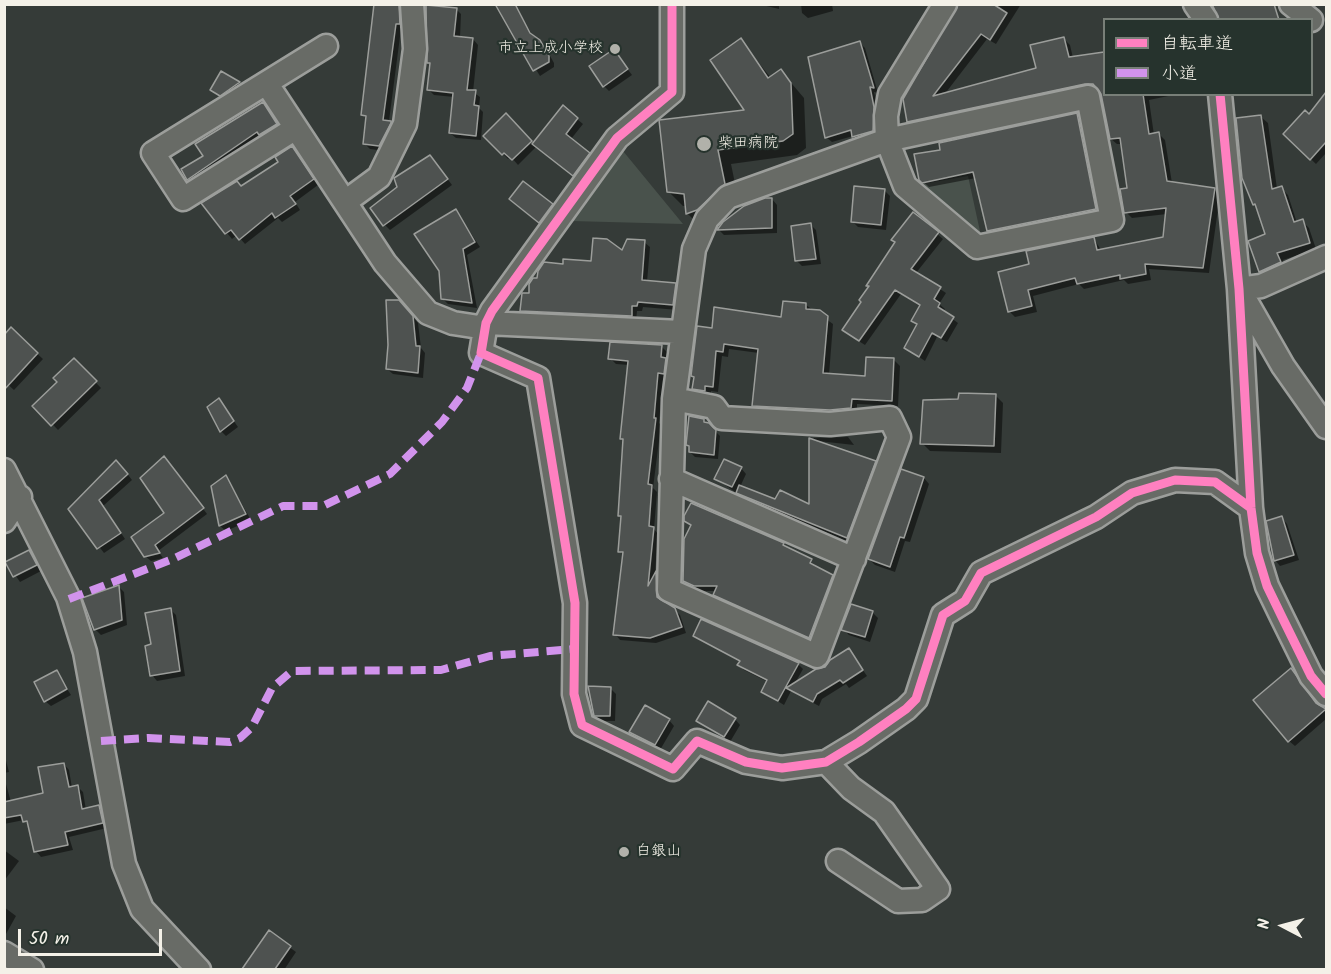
<!DOCTYPE html>
<html>
<head>
<meta charset="utf-8">
<style>
  body { margin:0 }
  #map { position:relative; width:1331px; height:974px; overflow:hidden; background:#353b38; font-family:Kalam,"Klee One",sans-serif }
  canvas { display:block }
  .frame { position:absolute; inset:0; border:6px solid #f4f1e8; pointer-events:none }
  .legend { position:absolute; left:1103px; top:18px; width:210px; height:78px; box-sizing:border-box; background:#26332d; border:2px solid #787f78; margin:0; padding:8px 10px; list-style:none; font-size:18px; color:#f4f1e8 }
  .legend li { display:flex; align-items:center; gap:12px; height:30px }
  .legend b { width:30px; border:2px solid #787f78 }
  .north { position:absolute; left:1253px; top:896px; width:60px; height:60px; -webkit-text-stroke:4px #26332d; paint-order:stroke; rotate:276deg; font-size:16px; font-weight:700; line-height:24px; text-align:center; color:#f4f1e8 }
  .north::after { content:''; display:block; margin:auto; width:21px; height:27px; background:#f4f1e8; clip-path:polygon(50% 0,100% 100%,50% 72%,0 100%) }
  .scale { position:absolute; left:18px; top:929px; width:144px; height:27px; box-sizing:border-box; border:3px solid #f4f1e8; border-top:0; padding-left:8px; font-size:18px; line-height:21px; white-space:nowrap; color:#f4f1e8; -webkit-text-stroke:4px #26332d; paint-order:stroke }
</style>
</head>
<body>
<div id="map">
<canvas width="1331" height="974"></canvas>
<div class="frame"></div>
<ul class="legend">
<li><b style="height:8px;background:#ff80c0"></b>自転車道</li>
<li><b style="height:8px;background:#d193ec"></b>小道</li>
</ul>
<div class="north">N</div>
<div class="scale">50 m</div>
</div>
<script>
const g = document.querySelector('canvas').getContext('2d');
g.lineJoin = 'round';
function fill(path, color) { g.fillStyle = color; g.fill(path, 'evenodd'); }
const poly = rows => new Path2D(rows.map(r => 'M' + r).join(''));
function strokePath(path, color, width, dash) { g.strokeStyle = color; g.lineWidth = width; g.lineCap = dash ? 'butt' : 'round'; g.setLineDash(dash || []); g.stroke(path); }
function label(font, color, halo, rows, align = 'center') {
  g.font = font + ' Kalam,"Klee One",sans-serif'; g.lineWidth = 4.5; g.setLineDash([]); g.textBaseline = 'middle'; g.strokeStyle = halo; g.fillStyle = color; for (const [text, x, y, turn = 0] of rows) {
    g.save(); g.translate(x, y); g.rotate((+turn || 0) * Math.PI / 180); g.textAlign = isNaN(turn) ? turn : align; if (halo) g.strokeText(text, 0, 0); g.fillText(text, 0, 0); g.restore();
  }
}
fill(poly([
  [623,151,683,224,571,221],
  [968,176,981,236,917,185]
]), '#49524c');
fill(poly([
  [376,4,407,4,405,29,401,29,389,121,396,128,385,151,370,149,365,144,367,119,363,115],
  [514,4,534,38,545,47,554,63,554,67,540,76,500,11],
  [758,4,779,4,779,9],
  [801,4,832,4,833,11,808,18,802,13],
  [961,4,1021,4,996,44,987,39,944,95,1038,70,1064,39,1070,45,1073,58,1104,54,1104,94,1178,94,1149,100,1154,135,1159,134,1165,140,1172,183,1214,189,1220,195,1209,273,1149,269,1151,280,1128,284,1124,280,1084,289,1079,284,1033,296,1037,312,1015,317,1009,311,1031,266,1094,239,1101,250,1164,239,1167,214,1132,218,1126,212,1129,189,1122,144,1117,144,1111,139,1103,94,1099,90,914,127,908,121],
  [456,9,461,14,460,38,473,39,478,45,473,92,480,97,479,108,483,112,481,140,456,138,450,133,454,97,434,95,429,90,431,65,428,62],
  [740,40,771,78,781,71,804,98,806,148,797,155,731,164,738,198,701,227,687,213,687,206,683,206,669,192,747,112],
  [860,43,865,48,878,93,874,92,879,113,878,136,859,142,853,136,832,142,826,137],
  [614,51,632,75,609,91,604,86],
  [222,73,244,88,227,100,212,89],
  [1326,94,1326,153,1316,164,1285,134,1309,116],
  [263,104,281,130,194,185,183,170,205,157],
  [506,115,533,145,577,119,583,124,571,139,594,159,579,180,537,146,518,165,511,157,508,159,485,136],
  [1077,115,1082,120,1101,215,994,236,989,230,976,178,929,187,920,179,942,151],
  [1261,117,1268,123,1277,189,1281,188,1288,195,1297,223,1302,221,1309,228,1316,249,1283,260,1287,269,1268,278,1261,271,1267,235,1255,204],
  [292,148,318,185,295,202,300,210,282,222,278,218,245,244,237,235,232,239,203,204,242,188,281,162],
  [435,162,452,185,390,230,385,225],
  [884,190,890,196,886,230,858,227,852,221],
  [772,199,777,205,777,233,724,235,719,230,745,207],
  [516,205,552,205,557,211,545,228],
  [456,211,480,247,467,255,477,308,448,304,442,298],
  [913,214,943,239,916,273,946,293,939,304,945,309,943,312,958,323,947,342,937,337,925,361,906,348,918,325,913,320,921,307,901,294,865,345,849,335,868,285],
  [811,225,816,230,821,264,802,266,797,261],
  [644,242,650,247,647,282,675,285,680,290,678,310,643,307,642,311,637,311,636,321,527,316,522,310,538,280,564,266,592,263],
  [806,305,833,324,829,375,866,378,894,360,900,366,898,406,857,404,857,414,760,412,754,406,759,353,729,349,728,357,722,356,718,392,711,391,711,397,700,395,694,388,695,379,692,376,713,329,782,318],
  [404,307,418,323,421,348,425,353,423,378,393,374,387,369,390,346],
  [11,330,43,359,14,390,4,381],
  [661,346,667,352,666,360,671,365,669,378,663,378,659,423,661,425,653,488,657,492,654,529,658,534,655,572,661,578,662,601,680,615,686,633,656,643,620,640,615,634,624,556,620,551,622,518,620,516,625,441,622,438,629,365,616,364,610,358],
  [74,360,101,388,58,430,35,406,59,382],
  [995,395,1003,403,1001,453,930,451,922,443,960,401],
  [219,400,238,427,226,436,221,431],
  [704,420,720,436,718,459,695,457,690,452,688,444],
  [848,437,854,445,818,441,875,462,880,467,852,543,743,498,716,478,741,468,746,474,740,487,776,501,811,506,817,443,813,438],
  [169,463,207,514,158,551,163,558,151,561,145,556,166,513],
  [122,467,132,480,103,506,125,539,104,553,70,509],
  [226,477,251,520,226,531,220,526,212,487],
  [924,478,929,484,910,542,905,541,895,572,875,565,869,559],
  [1282,518,1287,524,1299,560,1280,566,1275,560],
  [686,521,783,544,832,576,838,581,815,642,720,600,715,594,716,591,701,591,690,586,684,581,692,527],
  [29,552,41,571,20,582,7,563],
  [119,587,124,592,127,625,101,635,95,629],
  [170,609,176,615,185,676,157,681,152,675,153,646],
  [872,612,878,618,870,642,849,635,843,629],
  [694,636,798,664,803,669,794,685,826,668,849,650,867,676,849,688,846,684,822,699,819,706,791,691,784,705,763,692,768,682,744,670,739,665,740,662],
  [56,672,71,695,51,706,45,701],
  [610,688,616,694,615,721,601,721,595,715],
  [1318,706,1326,711,1326,719,1295,746,1289,741],
  [735,719,740,725,730,742,698,720],
  [669,720,674,726,660,750,631,732],
  [4,753,9,772,4,773],
  [64,764,69,770,72,788,78,787,83,792,86,810,99,807,104,812,107,828,69,837,73,850,41,857,36,851,30,826,24,820,4,824,4,777,11,802,44,794],
  [4,850,19,861,4,881],
  [4,907,16,916,6,934,4,933],
  [269,932,296,952,284,970,244,970]
]), '#0007');
const building = poly([
  [374,4,399,4,400,24,396,24,383,120,391,121,391,123,379,146,363,144,366,116,361,115,374,4],
  [495,4,515,4,530,33,540,40,549,56,549,62,533,71,495,4],
  [958,4,993,4,1007,13,990,40,981,34,933,96,1036,68,1030,45,1064,37,1069,57,1104,52,1104,94,1143,94,1149,134,1159,132,1167,181,1215,188,1203,268,1145,264,1146,274,1120,279,1120,275,1077,284,1075,278,1028,290,1032,306,1008,312,998,272,1029,264,1026,251,1094,237,1097,250,1163,237,1166,208,1124,213,1120,189,1127,188,1120,138,1110,139,1101,94,1093,84,1085,84,907,122,903,99,958,4],
  [1212,4,1274,4,1279,20,1219,20,1212,4],
  [426,5,457,8,454,36,473,38,467,90,476,90,474,105,479,106,476,136,449,133,453,93,427,90,430,63,427,63,426,5],
  [741,38,768,78,781,69,791,83,793,134,783,141,718,150,725,184,697,210,686,214,684,194,667,192,659,120,744,110,710,60,741,38],
  [860,41,874,88,870,87,874,107,873,131,852,137,851,130,825,138,808,57,860,41],
  [614,49,628,69,603,87,589,66,614,49],
  [221,71,240,82,220,96,210,90,221,71],
  [1326,92,1326,142,1310,160,1283,134,1305,110,1309,114,1326,92],
  [263,102,277,124,259,135,257,132,187,180,181,169,203,156,195,144,263,102],
  [563,105,578,118,566,134,590,153,573,176,532,144,563,105],
  [506,113,532,141,512,160,504,153,502,155,483,136,506,113],
  [1077,113,1096,209,987,231,973,172,922,183,919,180,914,154,940,150,939,143,1077,113],
  [1261,115,1272,189,1282,186,1294,222,1303,219,1310,243,1277,253,1281,262,1259,272,1248,241,1265,234,1255,204,1253,205,1242,178,1236,118,1261,115],
  [292,146,314,179,290,196,296,204,275,218,272,213,239,240,231,230,225,234,201,203,237,181,241,186,278,162,275,157,292,146],
  [430,155,448,179,383,226,370,208,397,187,394,178,430,155],
  [523,181,553,204,539,223,509,199,523,181],
  [854,186,885,189,881,225,851,222,854,186],
  [765,198,772,198,772,228,717,230,723,222,744,206,765,198],
  [456,209,475,242,463,249,472,303,441,299,439,271,414,234,456,209],
  [913,212,939,232,911,269,941,287,934,299,940,303,938,307,954,317,941,338,932,333,919,357,904,348,917,324,911,321,920,305,895,290,859,341,842,330,861,302,859,300,869,286,866,286,895,242,891,240,913,212],
  [811,223,816,259,795,261,791,226,811,223],
  [593,238,607,239,622,250,627,239,645,240,642,280,676,283,673,305,638,302,637,306,632,306,632,316,520,311,522,293,529,293,529,284,533,278,537,278,538,271,544,262,563,264,563,259,591,261,593,238],
  [386,300,399,300,413,316,416,346,420,346,418,373,386,369,388,345,386,300],
  [783,301,806,303,806,309,820,310,828,316,823,373,865,376,866,357,894,358,892,401,852,399,851,408,830,410,752,406,758,349,724,344,723,352,716,351,713,387,705,386,705,391,692,389,694,377,691,376,697,326,712,328,714,307,781,317,783,301],
  [11,327,38,353,4,390,4,335,11,327],
  [610,342,662,345,661,357,666,358,664,374,658,373,654,418,656,418,648,484,652,485,649,526,654,527,648,586,656,571,657,597,675,608,682,627,650,638,613,635,623,552,618,552,621,516,618,516,623,439,620,439,628,361,608,359,610,342],
  [74,358,97,381,51,426,32,406,57,382,53,378,74,358],
  [959,393,996,394,994,446,920,444,923,400,958,399,959,393],
  [219,398,234,421,220,432,207,407,219,398],
  [689,416,704,419,704,422,709,423,716,430,714,455,689,452,689,446,686,445,689,416],
  [809,438,876,461,847,538,736,493,739,485,775,499,780,490,809,504,809,438],
  [164,456,204,508,155,545,160,553,144,557,131,537,164,513,140,478,164,456],
  [724,459,742,467,732,487,714,479,724,459],
  [116,460,128,474,99,500,121,533,97,549,68,509,116,460],
  [901,469,924,477,904,538,900,537,890,567,868,559,901,469],
  [226,475,246,514,219,526,211,486,226,475],
  [691,503,784,543,783,545,812,559,810,563,833,575,809,638,713,595,717,586,694,586,683,581,684,539,691,525,684,521,684,516,691,503],
  [1282,516,1294,555,1274,561,1266,521,1282,516],
  [29,550,37,565,13,577,5,562,29,550],
  [119,585,122,620,94,630,82,598,119,585],
  [851,604,873,611,865,637,841,630,851,604],
  [171,608,180,671,150,676,145,646,151,644,145,613,171,608],
  [701,619,799,663,778,701,761,692,767,680,737,665,740,661,693,636,701,619],
  [849,648,863,670,843,683,840,680,817,694,813,702,786,688,816,669,825,667,830,660,849,648],
  [1291,668,1316,703,1326,709,1288,742,1253,700,1291,668],
  [57,670,67,689,44,702,34,682,57,670],
  [588,686,611,687,610,716,594,716,588,686],
  [708,701,736,718,724,737,696,721,708,701],
  [645,705,670,719,655,745,629,732,645,705],
  [64,763,69,787,78,785,82,809,99,805,103,823,65,832,68,845,34,852,27,821,23,822,21,815,4,818,4,802,43,793,38,767,64,763],
  [269,930,291,946,275,969,242,969,269,930]
]);
fill(building, '#4e5250');
strokePath(building, '#9c9e9b', 1.5);
const street = poly([
  [672,4,672,92,617,138,492,311,486,323,481,353,538,378,575,603,574,694,582,725,673,769,697,741,746,762,782,768,826,762,859,742,906,709,916,699,943,615,965,601,981,573,1096,517,1132,493,1175,480,1215,482,1251,508],
  [1195,4,1206,20],
  [1291,4,1311,20],
  [267,84,385,263,428,313,453,323,479,327,486,323,681,332],
  [1220,94,1239,289,1251,508,1257,553,1267,586,1282,617,1311,676,1326,694],
  [1088,97,1112,220,977,247,905,186,887,140,1088,97],
  [296,128,183,199,153,153,326,46],
  [345,202,379,177,405,124,415,49,412,4],
  [1326,257,1261,286,1239,289,1283,366,1326,427],
  [674,399,714,407,722,418,830,424,890,418,899,437,817,656,669,590,674,399,694,249,707,219,728,197,887,140,886,116,890,94,945,4],
  [4,470,68,597,85,652,124,864,142,909,199,970],
  [671,479,854,559],
  [4,521,20,497],
  [826,762,851,788,884,812,938,889,922,900,898,901,838,861],
  [4,953,32,970]
]);
strokePath(street, '#9c9e9b', 27);
strokePath(street, '#686b66', 22);
strokePath(poly([
  [69,599,173,559,283,506,323,506,390,474,442,422,467,388,481,353],
  [101,741,148,738,230,742,240,738,252,727,272,688,292,671,441,670,490,656,574,649]
]), '#d193ec', 8, [15, 8]);
strokePath(poly([
  [672,4,672,92,617,138,492,311,486,323,481,353,538,378,575,603,574,694,582,725,673,769,697,741,746,762,782,768,826,762,859,742,906,709,916,699,943,615,965,601,981,573,1096,517,1132,493,1175,480,1215,482,1251,508],
  [1220,94,1239,289,1251,508,1257,553,1267,586,1282,617,1311,676,1326,694]
]), '#ff80c0', 9);
for (const [x, y, r, color] of [
  [615,49,6,"#b1b1aa"],
  [704,144,8,"#b1b1aa"],
  [624,852,6,"#b1b1aa"]
]) { const dot = new Path2D(); dot.arc(x, y, r, 0, 2 * Math.PI); g.fillStyle = color; g.fill(dot); strokePath(dot, '#26332d', 2); }
label('15px', '#f4f1e8', '#26332d', [
  ["市立上成小学校",603,49,"right"],
  ["柴田病院",718,144],
  ["白銀山",636,852]
], 'left');
</script>
</body>
</html>
